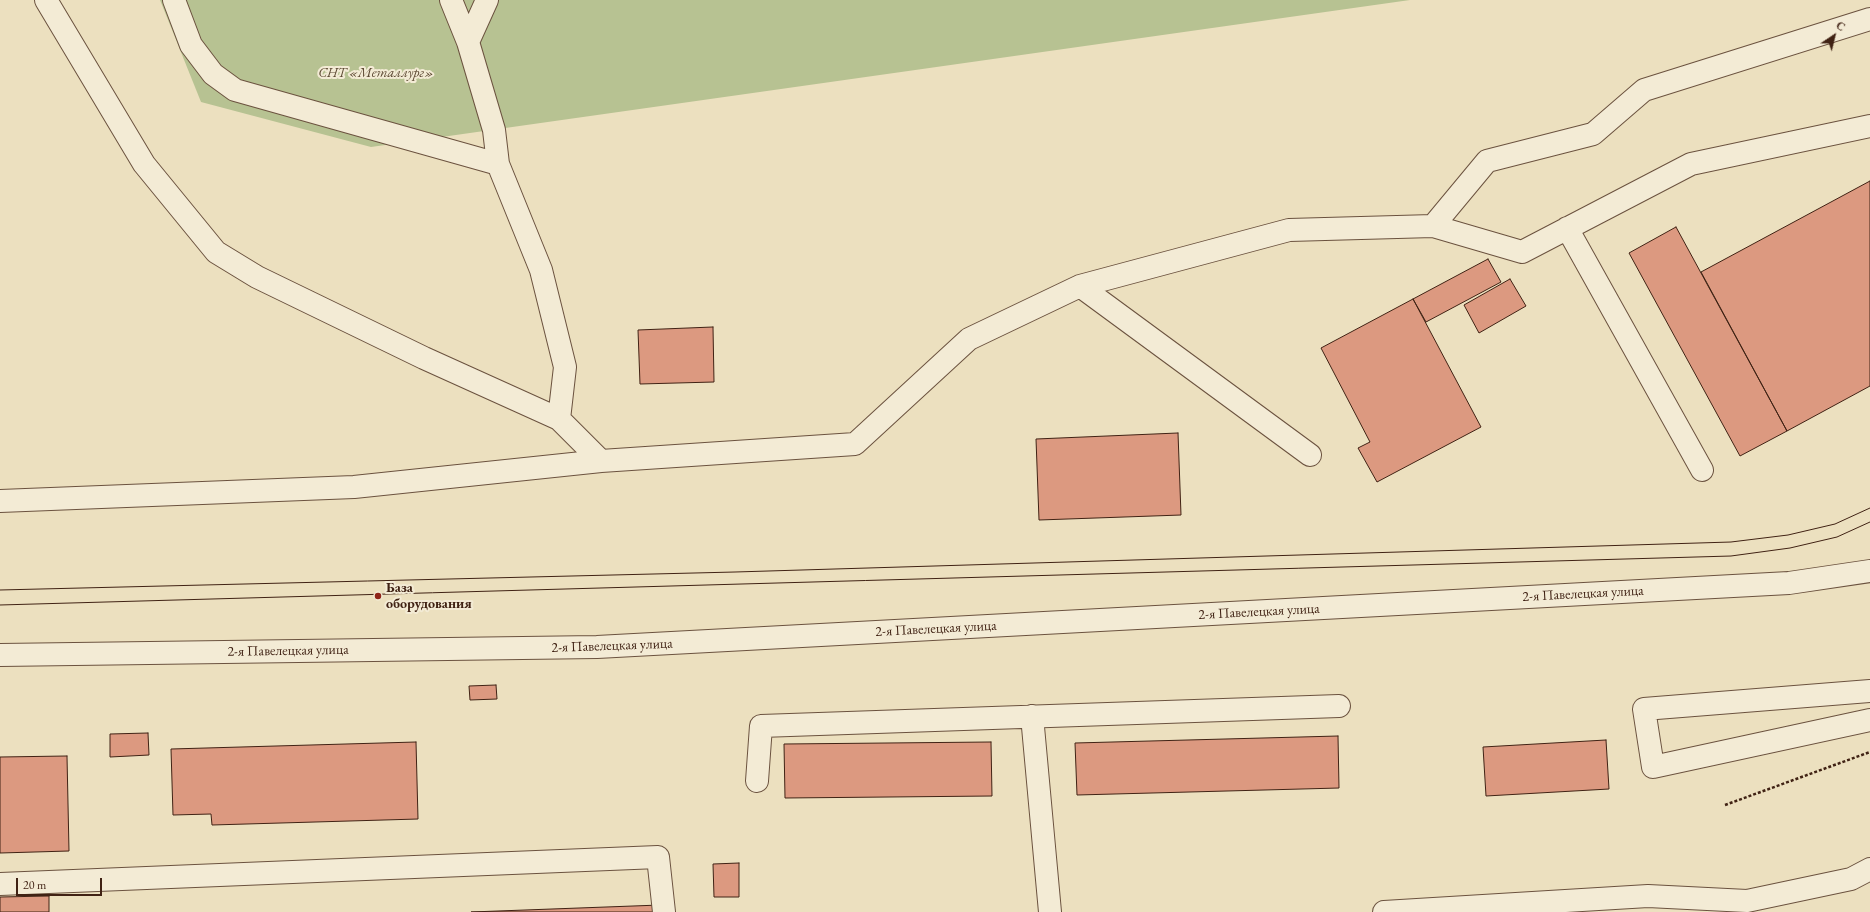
<!DOCTYPE html>
<html>
<head>
<meta charset="utf-8">
<style>
  body { margin:0 }
  #map { position:relative; width:1870px; height:912px; overflow:hidden; background:#ece0bf; font-family:"EB Garamond",serif }
  canvas { display:block }
  .north { position:absolute; left:1814px; top:16px; width:40px; height:40px; -webkit-text-stroke:3px #f3ebd5; paint-order:stroke; rotate:35deg; font-size:11px; font-weight:700; line-height:16px; text-align:center; color:#402214 }
  .north::after { content:''; display:block; margin:auto; width:14px; height:18px; background:#402214; clip-path:polygon(50% 0,100% 100%,50% 72%,0 100%) }
  .scale { position:absolute; left:16px; top:878px; width:86px; height:18px; box-sizing:border-box; border:2px solid #402214; border-top:0; padding-left:5px; font-size:12px; line-height:14px; white-space:nowrap; color:#402214; -webkit-text-stroke:3px #f3ebd5; paint-order:stroke }
</style>
</head>
<body>
<div id="map">
<canvas width="1870" height="912"></canvas>
<div class="north">С</div>
<div class="scale">20 m</div>
</div>
<script>
const g = document.querySelector('canvas').getContext('2d');
g.lineJoin = 'round';
function fill(path, color) { g.fillStyle = color; g.fill(path, 'evenodd'); }
const poly = rows => new Path2D(rows.map(r => 'M' + r).join(''));
function strokePath(path, color, width, dash) { g.strokeStyle = color; g.lineWidth = width; g.lineCap = dash ? 'butt' : 'round'; g.setLineDash(dash || []); g.stroke(path); }
function label(font, color, halo, rows, align = 'center') {
  g.font = font + ' "EB Garamond",serif'; g.lineWidth = 4; g.setLineDash([]); g.textBaseline = 'middle'; g.strokeStyle = halo; g.fillStyle = color; for (const [text, x, y, turn = 0] of rows) {
    g.save(); g.translate(x, y); g.rotate((+turn || 0) * Math.PI / 180); g.textAlign = isNaN(turn) ? turn : align; if (halo) g.strokeText(text, 0, 0); g.fillText(text, 0, 0); g.restore();
  }
}
fill(poly([
  [160,0,1410,0,371,147,201,102]
]), '#b7c292');
const building = poly([
  [1870,181,1870,386,1787,431,1701,272,1870,181],
  [1676,227,1787,431,1740,456,1629,253,1676,227],
  [1488,259,1501,282,1426,322,1413,299,1488,259],
  [1510,279,1526,306,1479,333,1464,305,1510,279],
  [1413,299,1481,427,1377,482,1358,448,1370,442,1321,348,1413,299],
  [713,327,714,382,640,384,638,330,713,327],
  [1178,433,1181,515,1039,520,1036,439,1178,433],
  [496,685,497,699,470,700,469,686,496,685],
  [148,733,149,755,110,757,110,734,148,733],
  [1338,736,1339,788,1077,795,1075,743,1338,736],
  [1606,740,1609,789,1486,796,1483,747,1606,740],
  [416,742,418,819,212,825,211,814,173,815,171,749,416,742],
  [991,742,992,796,785,798,784,744,991,742],
  [67,756,69,851,0,853,0,757,67,756],
  [739,863,739,897,714,897,713,864,739,863],
  [49,896,49,912,0,912,0,897,49,896],
  [660,905,660,912,471,912,660,905]
]);
fill(building, '#dc9980');
strokePath(building, '#402214', 1);
const minor = poly([
  [46,0,144,164,216,252,257,277,424,358,559,419,601,461],
  [174,0,191,45,213,74,235,90,498,164],
  [451,0,468,42,494,130,498,164,541,270,565,367,559,419],
  [468,42,487,0],
  [1433,226,1522,252,1691,164,1870,126],
  [1567,228,1702,470],
  [1080,286,1310,455],
  [0,501,354,487,601,461,855,444,969,339,1080,286,1289,230,1433,226,1487,161,1593,134,1644,90,1870,19],
  [0,655,597,647,1789,583,1870,571],
  [1870,691,1644,709,1653,767,1870,720],
  [1032,716,1050,912],
  [757,781,761,726,1339,706],
  [0,884,658,857,664,912],
  [1384,912,1648,896,1747,901,1851,879,1870,869]
]);
strokePath(minor, '#6b523f', 24);
strokePath(poly([
  [1725,805,1870,752]
]), '#402214', 2.5, [3, 2]);
strokePath(minor, '#f3ebd5', 22);
strokePath(poly([
  [0,590,735,572,1731,542,1788,535,1835,524,1870,508],
  [0,605,1731,556,1790,548,1837,537,1870,522]
]), '#402214', 1);
for (const [x, y, r, color] of [
  [378,596,4,"#8f2418"]
]) { const dot = new Path2D(); dot.arc(x, y, r, 0, 2 * Math.PI); g.fillStyle = color; g.fill(dot); strokePath(dot, '#f3ebd5', 1.5); }
label('italic 14px', '#5e4a34', '#f3ebd5', [
  ["СНТ «Металлург»",376,73]
]);
label('bold 14px', '#402214', '#f3ebd5', [
  ["База",386,588],
  ["оборудования",386,604]
], 'left');
label('14px', '#402214', '#f3ebd5', [
  ["2-я Павелецкая улица",1583,594,-3],
  ["2-я Павелецкая улица",1259,612,-3],
  ["2-я Павелецкая улица",936,629,-3],
  ["2-я Павелецкая улица",612,646,-2],
  ["2-я Павелецкая улица",288,651,-1]
]);
</script>
</body>
</html>
